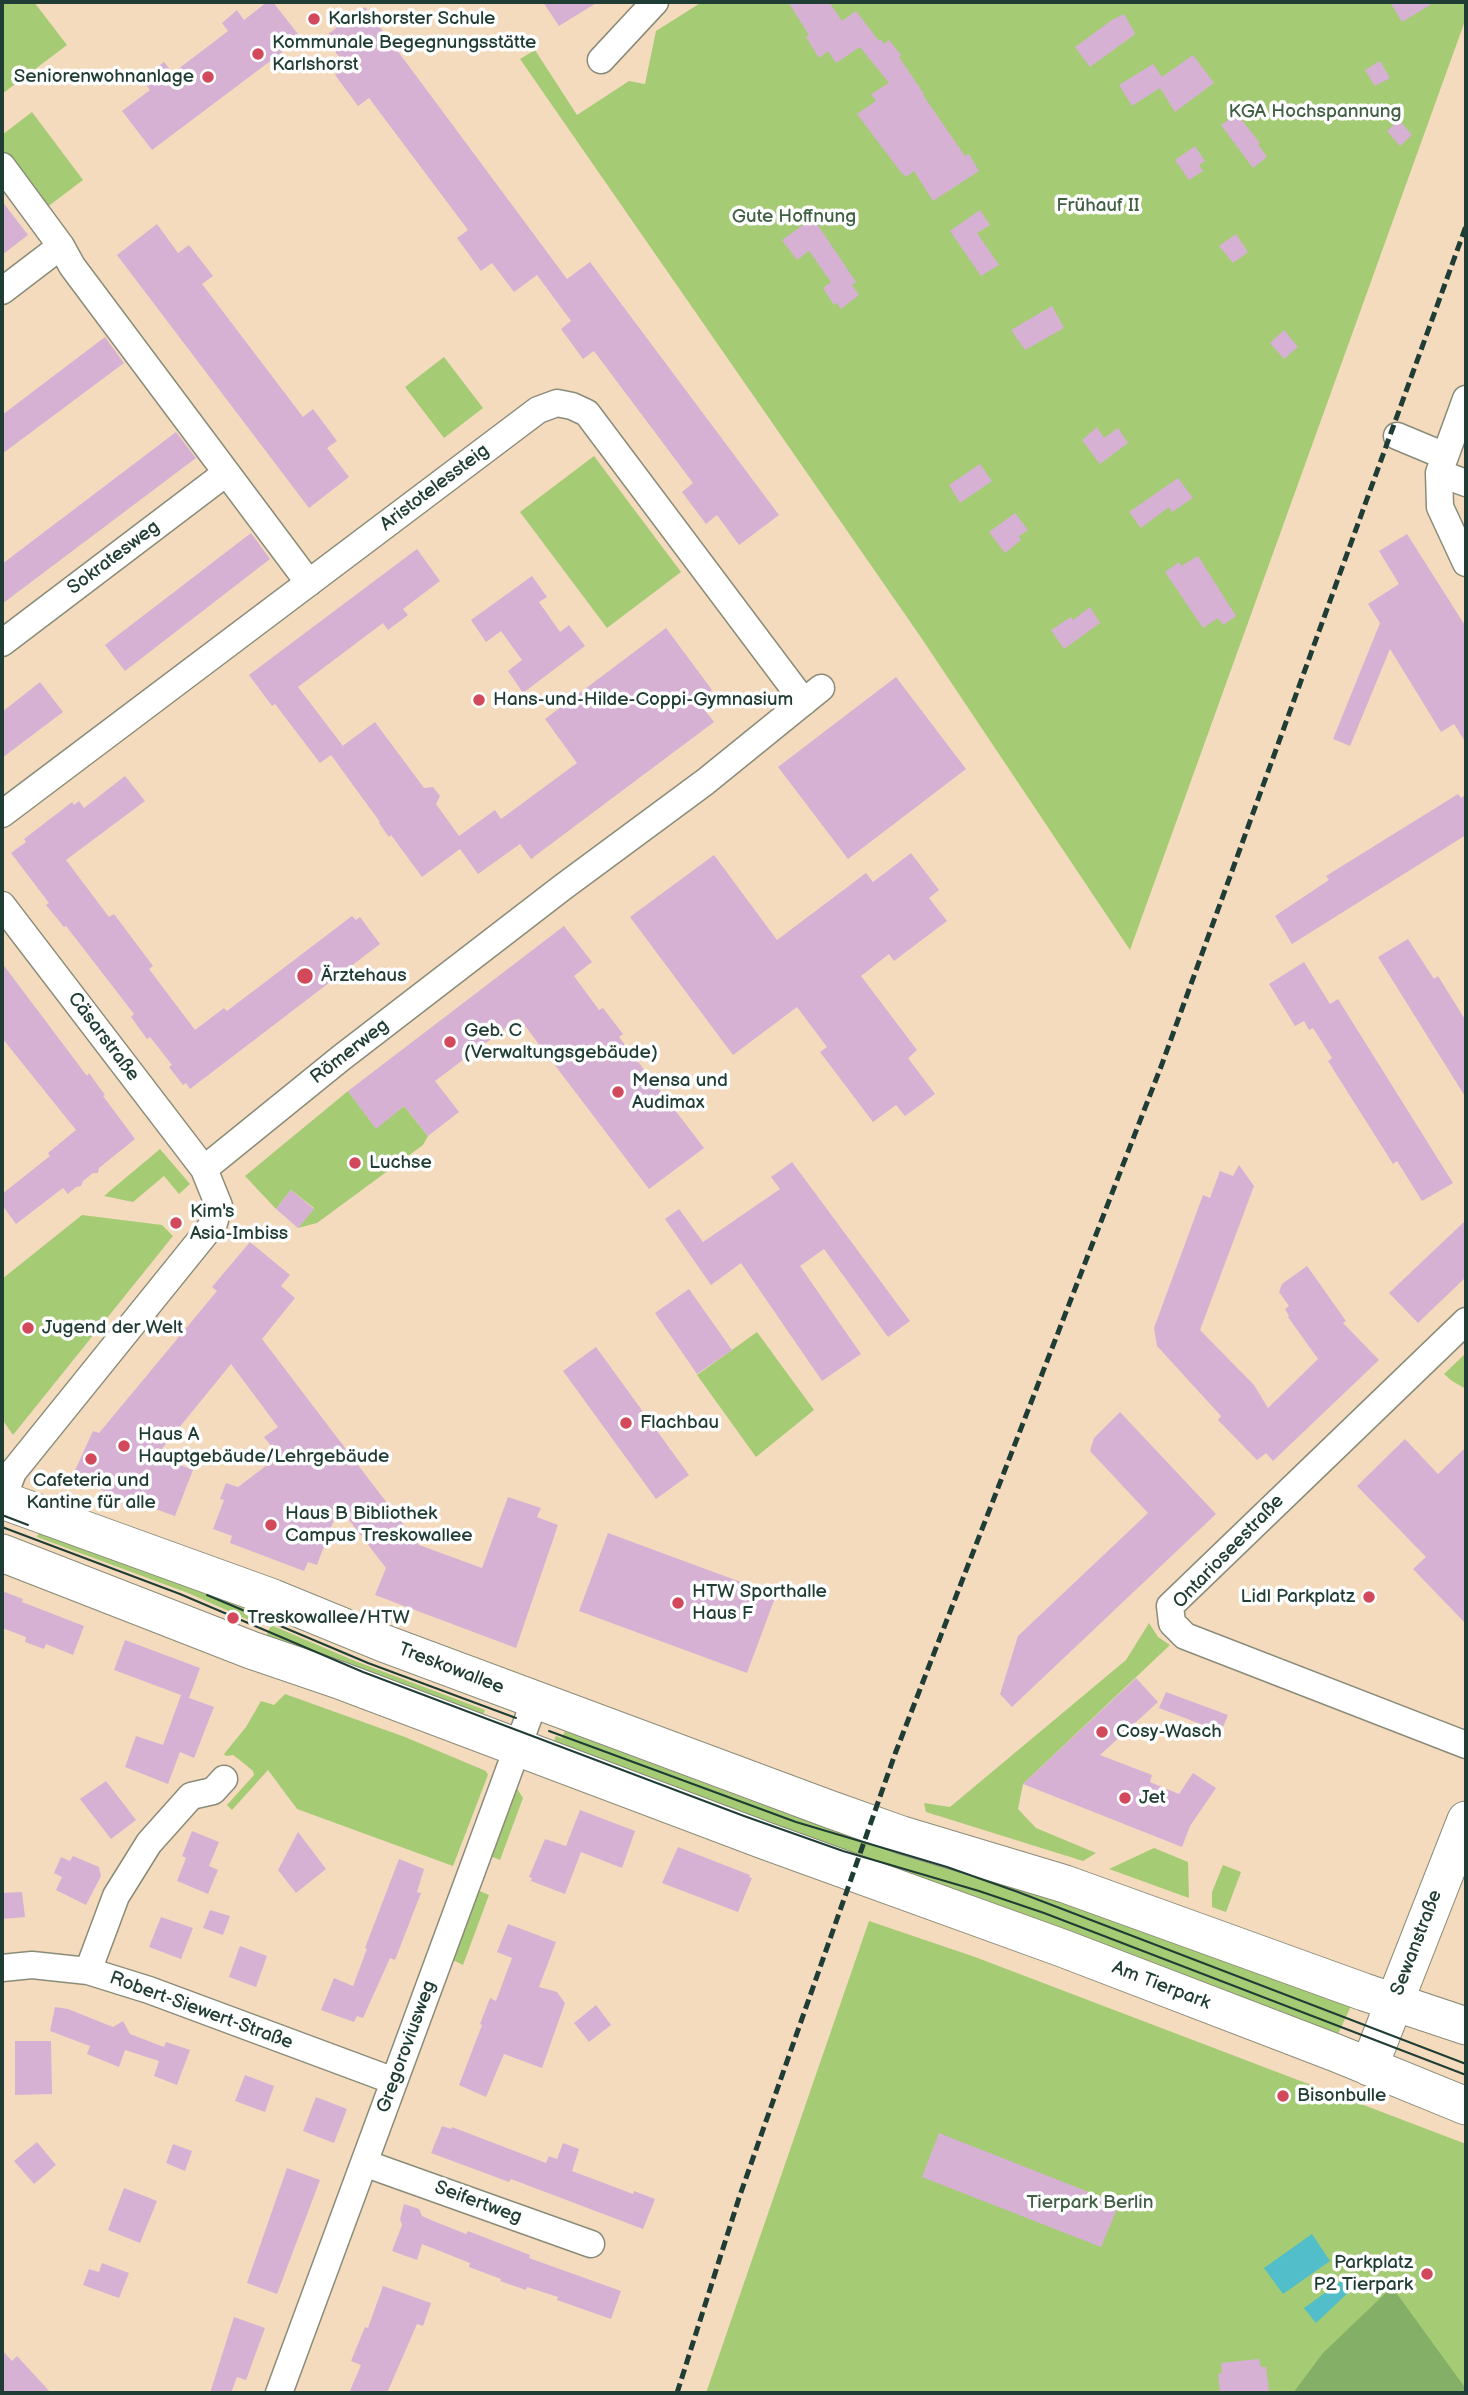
<!DOCTYPE html>
<html>
<head>
<meta charset="utf-8">
<style>
  body { margin:0 }
  #map { position:relative; width:1468px; height:2395px; overflow:hidden; background:#f4dbbe; font-family:"Balsamiq Sans",sans-serif }
  canvas { display:block }
  .frame { position:absolute; inset:0; border:4px solid #1f3d34; pointer-events:none }
</style>
</head>
<body>
<div id="map">
<canvas width="1468" height="2395"></canvas>
<div class="frame"></div>
</div>
<script>
const g = document.querySelector('canvas').getContext('2d');
g.lineJoin = 'round';
function fill(path, color) { g.fillStyle = color; g.fill(path, 'evenodd'); }
const poly = rows => new Path2D(rows.map(r => 'M' + r).join(''));
function strokePath(path, color, width, dash) { g.strokeStyle = color; g.lineWidth = width; g.lineCap = dash ? 'butt' : 'round'; g.setLineDash(dash || []); g.stroke(path); }
function label(font, color, halo, rows, align = 'center') {
  g.font = font + ' "Balsamiq Sans",sans-serif'; g.lineWidth = 7; g.setLineDash([]); g.textBaseline = 'middle'; g.strokeStyle = halo; g.fillStyle = color; for (const [text, x, y, turn = 0] of rows) {
    g.save(); g.translate(x, y); g.rotate((+turn || 0) * Math.PI / 180); g.textAlign = isNaN(turn) ? turn : align; if (halo) g.strokeText(text, 0, 0); g.fillText(text, 0, 0); g.restore();
  }
}
fill(poly([
  [2,2,34,2,67,45,2,94],
  [702,2,1466,2,1466,18,1130,950,920,636,520,59,535,50,577,115,629,81,645,84,656,31],
  [32,112,83,180,46,208,2,150,2,135],
  [444,357,483,408,444,438,405,387],
  [594,456,681,572,607,628,520,512],
  [348,1091,376,1128,404,1106,428,1136,423,1145,317,1223,298,1228,314,1208,291,1190,276,1209,245,1176],
  [160,1149,190,1184,179,1194,164,1176,133,1202,104,1196],
  [82,1215,162,1225,173,1236,13,1435,2,1419,2,1279],
  [757,1332,814,1410,756,1457,697,1375],
  [1466,1353,1466,1389,1452,1381,1444,1374],
  [39,1532,250,1609,255,1612,251,1621,188,1593,37,1537],
  [1149,1623,1158,1637,1170,1645,1023,1784,1018,1809,1036,1828,1096,1853,1083,1861,926,1812,924,1803,950,1807,1126,1660],
  [271,1625,355,1661,485,1710,483,1715,263,1644],
  [285,1694,405,1737,486,1771,488,1775,453,1866,297,1809,268,1770,232,1810,227,1805,254,1775,253,1771,241,1761,233,1755,226,1756,224,1754,246,1727,261,1701,274,1705],
  [565,1731,757,1803,1066,1895,1352,2004,1338,2034,989,1903,551,1748,556,1736,562,1738],
  [516,1787,523,1798,500,1860,490,1856],
  [1154,1848,1188,1862,1189,1898,1109,1869],
  [1223,1865,1241,1872,1226,1912,1212,1907,1212,1892],
  [477,1890,489,1895,463,1965,451,1959],
  [869,1921,975,1957,1466,2144,1466,2393,706,2393]
]), '#a6cb75');
fill(poly([
  [1392,2287,1466,2389,1466,2393,1293,2393,1323,2353]
]), '#84af66');
fill(poly([
  [1312,2234,1330,2261,1283,2294,1264,2268],
  [1344,2279,1351,2290,1316,2323,1304,2308]
]), '#51bec9');
fill(poly([
  [267,2,273,2,301,38,152,150,122,111,150,90,142,79,164,62,173,73,228,31,222,23,237,10,244,20],
  [543,2,598,2,559,26],
  [788,2,829,2,842,21,856,11,879,41,881,39,884,44,889,40,901,55,899,57,924,94,923,95,965,156,969,154,979,171,933,201,914,171,906,177,904,174,903,175,857,114,876,101,871,94,889,83,860,47,836,63,828,51,819,58,806,37,809,35],
  [1390,2,1435,2,1402,22],
  [365,7,567,279,590,262,779,515,739,545,717,515,706,524,682,492,693,483,594,351,583,359,561,329,571,321,537,275,514,292,492,263,481,271,457,238,468,230,369,98,358,106,335,75,346,66,324,37],
  [1124,14,1135,33,1134,35,1090,67,1075,47,1112,20],
  [1193,55,1214,83,1175,112,1160,88,1132,106,1119,85,1153,64,1162,77],
  [1380,61,1390,78,1375,86,1365,70],
  [1237,114,1260,143,1258,144,1267,157,1253,168,1221,125],
  [1399,120,1412,135,1400,146,1387,131],
  [1195,146,1205,161,1199,165,1203,171,1189,180,1175,160],
  [2,201,28,235,2,255],
  [980,210,990,225,977,233,999,265,981,276,950,231],
  [813,218,856,282,852,285,859,295,841,309,837,303,834,305,823,288,831,282,809,251,797,260,782,240],
  [157,224,178,253,189,245,213,276,202,284,303,417,313,409,337,441,327,448,349,477,309,508,117,255],
  [1236,234,1248,252,1233,263,1219,246],
  [1052,306,1064,328,1025,350,1011,330],
  [1284,330,1298,347,1284,359,1270,343],
  [105,337,124,363,2,454,2,415],
  [1097,427,1104,438,1118,428,1128,443,1100,464,1082,440],
  [176,432,196,458,2,604,2,564],
  [980,464,992,481,960,503,949,485],
  [1178,478,1193,498,1172,512,1169,507,1141,528,1129,512],
  [1015,513,1028,530,1019,536,1021,540,1005,553,989,532],
  [251,533,270,559,125,671,105,645],
  [1407,534,1466,627,1466,743,1454,724,1441,732,1390,649,1350,746,1333,739,1380,623,1368,604,1399,584,1379,551],
  [417,549,440,581,403,609,408,615,388,630,383,623,298,687,343,746,341,747,375,722,424,788,433,787,440,796,436,804,459,836,495,810,501,819,577,763,545,719,666,628,712,690,698,701,714,722,531,859,520,844,478,874,460,849,422,877,391,835,389,837,379,823,380,822,331,755,320,763,275,704,272,706,249,675],
  [1198,556,1236,616,1223,625,1218,618,1203,628,1165,572,1179,562,1181,566],
  [532,576,547,597,539,602,560,632,569,625,585,646,523,693,508,671,522,660,501,631,486,642,471,620],
  [1090,607,1100,623,1064,649,1051,630,1071,617,1073,620],
  [896,677,966,769,848,859,778,767],
  [40,682,63,712,2,758,2,712],
  [125,776,145,801,66,860,109,917,114,914,153,966,149,969,195,1030,224,1008,227,1011,352,916,356,920,360,917,380,944,190,1089,186,1083,183,1085,169,1067,172,1065,150,1037,147,1039,131,1017,134,1014,66,926,64,927,46,905,49,903,11,853,26,842,24,839,72,802,74,805,79,801,84,808],
  [1458,794,1461,798,1466,794,1466,835,1292,944,1275,916,1329,880,1326,876],
  [911,853,939,890,929,898,947,921,894,961,889,954,861,976,917,1050,908,1058,935,1094,905,1116,896,1105,873,1122,820,1052,827,1047,797,1007,733,1055,630,917,714,855,777,940,866,873,873,882],
  [564,926,592,962,574,976,599,1010,603,1008,623,1034,619,1037,704,1148,649,1189,519,1018,435,1081,459,1112,428,1136,404,1106,376,1129,348,1091],
  [1408,939,1434,979,1438,976,1466,1021,1466,1098,1378,957],
  [1304,962,1330,1004,1338,999,1453,1183,1422,1201,1397,1161,1393,1164,1328,1061,1332,1058,1313,1028,1309,1030,1304,1021,1295,1026,1269,984],
  [2,963,87,1076,89,1073,105,1095,103,1096,135,1139,99,1168,98,1173,93,1173,83,1181,81,1186,76,1187,68,1194,63,1188,16,1224,2,1205,2,1194,50,1156,48,1153,76,1130,2,1038],
  [792,1162,910,1321,888,1337,824,1249,800,1266,861,1354,822,1381,741,1263,711,1285,665,1219,679,1209,703,1242,780,1189,771,1177],
  [1239,1165,1254,1186,1200,1330,1254,1385,1268,1408,1318,1359,1288,1317,1289,1316,1285,1309,1289,1306,1279,1292,1282,1284,1307,1266,1346,1321,1343,1323,1379,1360,1273,1461,1266,1453,1257,1460,1218,1420,1221,1416,1157,1346,1154,1328,1203,1195,1210,1198,1220,1171,1233,1176],
  [291,1190,314,1209,298,1228,276,1209],
  [1466,1220,1466,1277,1418,1323,1389,1293],
  [250,1242,290,1275,281,1286,295,1298,262,1339,419,1545,482,1568,508,1497,541,1508,537,1517,558,1525,516,1648,375,1595,386,1568,339,1507,317,1565,308,1562,304,1571,230,1543,232,1536,213,1529,224,1500,220,1499,226,1483,238,1487,279,1456,264,1437,278,1427,231,1364,156,1456,193,1470,175,1516,71,1479,93,1431,99,1433,217,1291,212,1287],
  [689,1289,732,1350,697,1374,655,1313],
  [596,1347,689,1475,656,1499,563,1371],
  [1120,1412,1216,1514,1012,1707,1000,1694,1018,1636,1148,1513,1090,1451,1094,1438],
  [1405,1439,1438,1474,1466,1447,1466,1624,1413,1569,1426,1557,1357,1486],
  [608,1533,776,1595,747,1673,579,1611],
  [2,1591,23,1599,22,1602,84,1626,73,1655,46,1644,44,1649,25,1642,26,1637,2,1628],
  [125,1640,200,1668,189,1698,114,1670],
  [1136,1678,1158,1702,1100,1755,1152,1775,1150,1782,1179,1794,1193,1773,1216,1788,1190,1826,1182,1847,1023,1784],
  [1166,1692,1228,1715,1221,1732,1159,1708],
  [181,1695,214,1707,194,1758,180,1752,168,1784,125,1767,136,1736,163,1745],
  [106,1781,136,1820,111,1839,80,1799],
  [580,1810,635,1831,622,1868,581,1852,565,1894,531,1881,532,1878,529,1877,545,1839,566,1846],
  [192,1831,219,1842,209,1866,218,1870,208,1894,177,1881,186,1858,182,1856],
  [298,1832,326,1869,296,1893,278,1870],
  [678,1847,750,1875,749,1877,752,1878,738,1912,662,1883],
  [73,1856,99,1867,101,1876,86,1905,56,1890,62,1877,54,1873,61,1857,70,1861],
  [399,1859,424,1869,417,1892,421,1893,395,1960,390,1958,363,2018,357,2016,354,2022,321,2010,334,1978,353,1986,367,1949,365,1948],
  [22,1892,25,1917,2,1919,2,1893],
  [210,1910,230,1916,223,1935,203,1928],
  [161,1917,193,1928,181,1959,149,1947],
  [508,1924,556,1942,539,1987,557,1992,565,2003,542,2068,504,2054,486,2097,459,2085,482,2025,480,2024,490,1998,496,2001,512,1958,497,1952],
  [240,1946,267,1956,256,1987,229,1977],
  [596,2005,611,2025,589,2042,574,2023],
  [55,2007,68,2009,113,2027,123,2021,130,2034,164,2047,166,2042,190,2050,177,2085,154,2076,159,2061,125,2050,119,2067,87,2054,90,2046,50,2031],
  [15,2041,51,2041,52,2094,15,2095],
  [245,2075,274,2086,265,2112,235,2101],
  [316,2097,347,2109,334,2143,303,2131],
  [442,2126,451,2129,452,2127,546,2163,549,2156,557,2159,563,2143,579,2149,572,2171,633,2194,634,2191,655,2199,643,2229,511,2179,509,2182,431,2153],
  [939,2133,1119,2204,1101,2247,922,2177],
  [37,2142,56,2165,34,2184,14,2161],
  [173,2144,192,2151,185,2171,166,2163],
  [287,2168,320,2180,277,2294,247,2283],
  [124,2188,157,2201,140,2243,108,2230],
  [404,2204,419,2209,422,2216,431,2220,466,2234,468,2231,530,2255,529,2258,621,2291,611,2319,557,2300,558,2297,527,2287,526,2290,500,2281,501,2279,469,2267,470,2263,422,2244,417,2260,392,2251,402,2225,400,2219],
  [102,2263,129,2273,119,2298,83,2285,89,2269,99,2272],
  [383,2286,431,2303,423,2326,417,2324,387,2393,349,2393,361,2365,351,2361,365,2327,368,2328],
  [234,2317,265,2328,246,2380,237,2377,231,2393,210,2393],
  [2,2350,12,2361,17,2356,51,2393,2,2393],
  [1259,2359,1261,2367,1266,2367,1269,2391,1220,2393,1218,2374,1222,2373,1221,2363]
]), '#d6b1d4');
const street = poly([
  [601,60,655,2],
  [2,166,61,246,72,266,309,583],
  [2,291,61,246],
  [1466,399,1439,473,1440,507,1466,563],
  [1397,436,1445,456],
  [1439,473,1466,483],
  [2,643,226,473],
  [2,814,538,410,557,403,572,406,587,413,804,702],
  [2,905,204,1169,219,1206,214,1223,13,1472,2,1501],
  [204,1169,341,1058,563,887,705,782,821,688],
  [1466,1321,1170,1606,1172,1623,1185,1636,1466,1745],
  [2,1968,32,1965,88,1971,149,1990,394,2081],
  [88,1971,116,1896,149,1843,191,1796,213,1791,224,1779],
  [364,2163,591,2244],
  [279,2393,535,1700]
]);
const secondary = poly([
  [2,1500,273,1598,383,1643,829,1809,902,1835,1065,1884,1364,1992,1466,2026],
  [2,1553,251,1650,339,1680,766,1841,1062,1948,1336,2053,1466,2106],
  [1369,2067,1466,1820]
]);
strokePath(street, '#8a8c79', 29);
strokePath(secondary, '#8a8c79', 39);
strokePath(street, '#fff', 26);
strokePath(secondary, '#fff', 37);
strokePath(poly([
  [2,1515,28,1525],
  [2,1527,180,1594,363,1672,744,1816,843,1851,979,1891,1044,1913,1466,2075],
  [207,1595,368,1663,516,1718],
  [549,1731,796,1822,947,1867,1018,1892,1466,2064]
]), '#1f3d34', 2);
strokePath(poly([
  [677,2393,739,2198,895,1754,1162,1064,1466,226]
]), '#1f3d34', 5, [10, 5]);
for (const [x, y, r, color] of [
  [314,19,7,"#d1495b"],
  [258,54,7,"#d1495b"],
  [208,77,7,"#d1495b"],
  [479,700,7,"#d1495b"],
  [305,976,9,"#d1495b"],
  [450,1042,7,"#d1495b"],
  [618,1092,7,"#d1495b"],
  [355,1163,7,"#d1495b"],
  [176,1223,7,"#d1495b"],
  [28,1328,7,"#d1495b"],
  [626,1423,7,"#d1495b"],
  [124,1446,7,"#d1495b"],
  [91,1459,7,"#d1495b"],
  [271,1525,7,"#d1495b"],
  [1369,1597,7,"#d1495b"],
  [678,1603,7,"#d1495b"],
  [233,1618,7,"#d1495b"],
  [1102,1732,7,"#d1495b"],
  [1125,1798,7,"#d1495b"],
  [1283,2096,7,"#d1495b"],
  [1427,2274,7,"#d1495b"]
]) { const dot = new Path2D(); dot.arc(x, y, r, 0, 2 * Math.PI); g.fillStyle = color; g.fill(dot); strokePath(dot, '#fff', 2.5); }
label('19px', '#1f3d34', '#fff', [
  ["Karlshorster Schule",328,19],
  ["Kommunale Begegnungsstätte",272,43],
  ["Karlshorst",272,65],
  ["Seniorenwohnanlage",194,77,"right"],
  ["Hans-und-Hilde-Coppi-Gymnasium",493,700],
  ["Ärztehaus",321,976],
  ["Geb. C",464,1031],
  ["(Verwaltungsgebäude)",464,1053],
  ["Mensa und",632,1081],
  ["Audimax",632,1103],
  ["Luchse",369,1163],
  ["Kim's",190,1212],
  ["Asia-Imbiss",190,1234],
  ["Jugend der Welt",42,1328],
  ["Flachbau",640,1423],
  ["Haus A",138,1435],
  ["Hauptgebäude/Lehrgebäude",138,1457],
  ["Cafeteria und",91,1481,"center"],
  ["Kantine für alle",91,1503,"center"],
  ["Haus B Bibliothek",285,1514],
  ["Campus Treskowallee",285,1536],
  ["HTW Sporthalle",692,1592],
  ["Haus F",692,1614],
  ["Lidl Parkplatz",1355,1597,"right"],
  ["Treskowallee/HTW",247,1618],
  ["Cosy-Wasch",1116,1732],
  ["Jet",1139,1798],
  ["Bisonbulle",1297,2096],
  ["Parkplatz",1413,2263,"right"],
  ["P2 Tierpark",1413,2285,"right"]
], 'left');
label('19px', '#416044', '#fff', [
  ["KGA Hochspannung",1315,112],
  ["Frühauf II",1098,206],
  ["Gute Hoffnung",794,217],
  ["Tierpark Berlin",1090,2203]
]);
label('19px', '#1f3d34', '#fff', [
  ["Aristotelessteig",435,488,-37],
  ["Sokratesweg",114,558,-37],
  ["Cäsarstraße",103,1037,53],
  ["Römerweg",350,1052,-38],
  ["Ontarioseestraße",1229,1552,-46],
  ["Treskowallee",451,1669,21],
  ["Sewanstraße",1417,1943,-69],
  ["Am Tierpark",1161,1986,21],
  ["Robert-Siewert-Straße",201,2011,20],
  ["Gregoroviusweg",407,2047,-70],
  ["Seifertweg",478,2203,20]
]);
</script>
</body>
</html>
